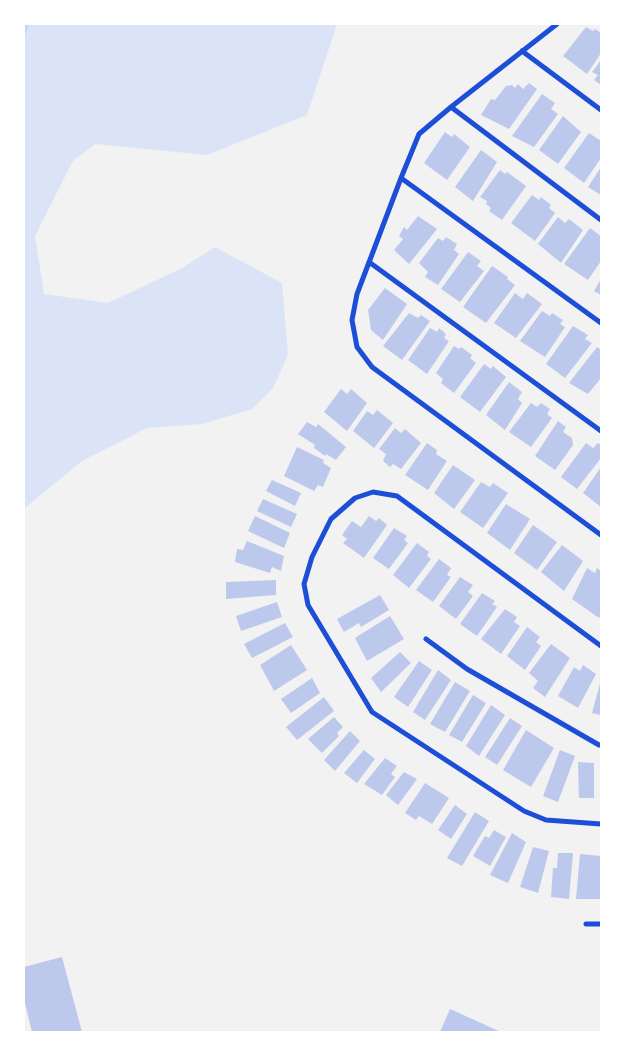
<!DOCTYPE html>
<html>
<head>
<meta charset="utf-8">
<style>
  body { margin:0 }
  #map { position:relative; width:625px; height:1056px; overflow:hidden; background:#f2f2f2; font-family:Overpass,sans-serif }
  canvas { display:block }
  .frame { position:absolute; inset:0; border:25px solid #fff; pointer-events:none }
</style>
</head>
<body>
<div id="map">
<canvas width="625" height="1056"></canvas>
<div class="frame"></div>
</div>
<script>
const g = document.querySelector('canvas').getContext('2d');
g.lineJoin = 'round';
function fill(path, color) { g.fillStyle = color; g.fill(path, 'evenodd'); }
const poly = rows => new Path2D(rows.map(r => 'M' + r).join(''));
function strokePath(path, color, width, dash) { g.strokeStyle = color; g.lineWidth = width; g.lineCap = dash ? 'butt' : 'round'; g.setLineDash(dash || []); g.stroke(path); }
fill(poly([
  [24,24,337,24,307,115,207,155,95,144,73,161,35,236,44,294,108,303,182,268,215,247,282,283,288,355,273,388,252,409,202,424,147,428,82,461,26,507,24,512]
]), '#dbe4f7');
strokePath(poly([
  [24,32,26,24]
]), '#bfd3fe', 4.5);
fill(poly([
  [586,27,593,31,595,29,601,33,601,53,587,74,563,56],
  [601,60,601,85,594,80,598,75,592,72],
  [529,83,537,89,509,129,481,115,491,99,495,100,506,86,512,85,515,88,518,84,523,89],
  [542,94,555,103,551,109,558,114,534,147,512,136],
  [563,116,581,132,558,164,539,150],
  [445,132,452,137,454,134,470,147,447,180,424,163],
  [589,133,601,141,601,158,584,183,564,168],
  [481,150,497,162,473,201,455,187],
  [601,167,601,195,588,187],
  [500,170,505,174,507,172,526,186,502,220,489,211,491,208,486,204,487,201,480,197],
  [532,195,539,200,541,197,551,205,549,208,555,213,535,241,511,223],
  [418,216,437,229,409,264,394,250,403,239,399,236,404,227,407,230],
  [558,217,565,223,569,219,583,230,561,263,538,244],
  [590,228,601,236,601,261,588,280,564,264],
  [446,237,457,244,454,250,459,254,438,285,425,277,428,272,419,263,438,238,443,241],
  [468,252,481,261,477,266,484,271,460,302,441,289],
  [492,266,508,277,507,279,515,285,486,323,463,307],
  [601,279,601,295,594,291],
  [385,288,407,304,383,340,371,330,368,310],
  [515,293,523,299,527,293,542,304,516,338,494,323],
  [542,311,550,316,552,313,563,320,560,324,565,327,545,357,520,341],
  [409,313,418,318,421,315,430,321,402,360,383,346],
  [573,326,588,335,585,339,592,343,565,378,546,364],
  [430,328,437,332,439,328,446,334,444,338,449,341,427,374,408,360],
  [454,346,459,349,461,347,472,355,470,358,476,363,454,393,441,383,443,379,436,373],
  [597,347,601,350,601,378,588,394,569,383],
  [484,364,491,369,493,366,506,377,480,412,460,397],
  [509,382,522,392,518,399,522,403,505,430,486,415],
  [341,389,347,394,351,389,367,403,347,431,324,412],
  [531,403,537,407,541,403,550,409,547,414,552,418,531,447,509,432],
  [377,410,393,423,374,448,353,431,367,411,373,415],
  [558,421,566,427,563,432,572,438,573,445,555,470,535,456],
  [307,422,316,427,318,424,346,447,336,460,326,454,325,456,314,448,315,445,298,434],
  [395,428,401,433,405,429,421,443,401,469,393,464,390,467,383,461,386,454,379,449],
  [427,443,437,450,436,454,447,461,428,490,405,475],
  [586,443,593,448,598,443,601,445,601,458,577,489,561,477],
  [297,447,324,460,323,463,331,468,323,487,318,485,314,491,284,476],
  [453,465,475,480,454,509,434,493],
  [601,467,601,507,583,493],
  [272,480,301,493,295,506,266,491],
  [481,482,490,487,493,483,508,493,483,528,460,512],
  [263,499,297,514,291,527,257,511],
  [506,504,530,519,510,550,487,533],
  [255,516,290,533,284,548,248,531],
  [369,516,376,521,379,518,387,525,364,558,343,543,347,539,342,535,352,521,361,527],
  [533,525,557,542,537,570,514,553],
  [394,528,407,536,404,540,408,543,389,569,373,558],
  [247,541,284,556,281,571,272,567,270,573,235,562,237,549,243,550],
  [417,543,429,552,427,556,431,559,409,588,393,575],
  [562,545,583,561,564,591,541,572],
  [439,559,451,568,447,575,451,577,433,602,416,590],
  [587,568,595,573,597,568,601,571,601,614,599,618,572,599],
  [460,577,473,585,468,592,473,596,456,619,439,606],
  [276,580,276,595,226,599,226,582],
  [482,593,495,601,492,604,497,607,477,636,460,624],
  [380,595,389,610,361,627,359,623,344,632,337,619],
  [277,602,282,617,241,631,236,616],
  [505,609,517,617,514,622,520,626,501,654,481,639],
  [390,616,404,639,367,661,355,638],
  [285,623,293,637,252,658,244,644],
  [527,627,540,637,536,642,541,646,525,670,507,656],
  [551,644,570,658,545,697,533,688,538,681,529,673],
  [291,645,307,670,274,691,260,665],
  [400,652,411,663,381,692,371,678],
  [419,661,432,670,408,707,394,697],
  [583,665,596,674,578,708,558,696,574,667,580,671],
  [438,670,451,680,425,720,413,712],
  [312,678,320,693,291,713,281,699],
  [601,680,601,715,592,713],
  [455,682,470,691,445,732,430,724],
  [473,695,486,703,462,742,449,735],
  [324,697,334,711,297,740,286,727],
  [491,705,505,715,479,756,466,746],
  [334,717,343,727,337,733,339,736,322,753,308,739],
  [510,718,522,726,497,765,485,757],
  [526,730,554,748,531,787,503,770],
  [350,731,360,741,335,771,324,760],
  [364,750,375,759,357,783,344,773],
  [560,750,575,756,558,802,543,796],
  [385,758,397,766,391,774,395,777,382,795,364,784],
  [578,762,594,763,594,798,579,798],
  [404,772,417,779,398,805,386,795],
  [425,783,449,798,432,824,419,816,416,820,405,813],
  [455,805,467,814,451,839,438,830],
  [475,812,489,821,462,866,447,858],
  [494,830,506,837,490,866,473,856,485,836,489,838],
  [512,833,526,842,508,883,490,875],
  [533,847,549,851,538,893,520,887],
  [558,853,573,853,569,899,551,897,553,868,557,868],
  [580,854,601,856,601,899,576,899],
  [62,957,82,1032,32,1032,24,999,24,967],
  [450,1009,501,1032,440,1032]
]), '#bdc9ec');
strokePath(poly([
  [557,24,451,107,419,134,401,178,601,323],
  [522,51,601,110],
  [451,107,601,220],
  [401,178,357,294,352,320,357,347,372,367,601,535],
  [369,262,601,431],
  [426,639,467,669,599,745,601,745],
  [601,646,397,496,373,492,355,498,331,519,312,557,304,584,308,605,372,712,524,811,546,820,601,824],
  [586,924,601,924]
]), '#1d4ed8', 5);
</script>
</body>
</html>
